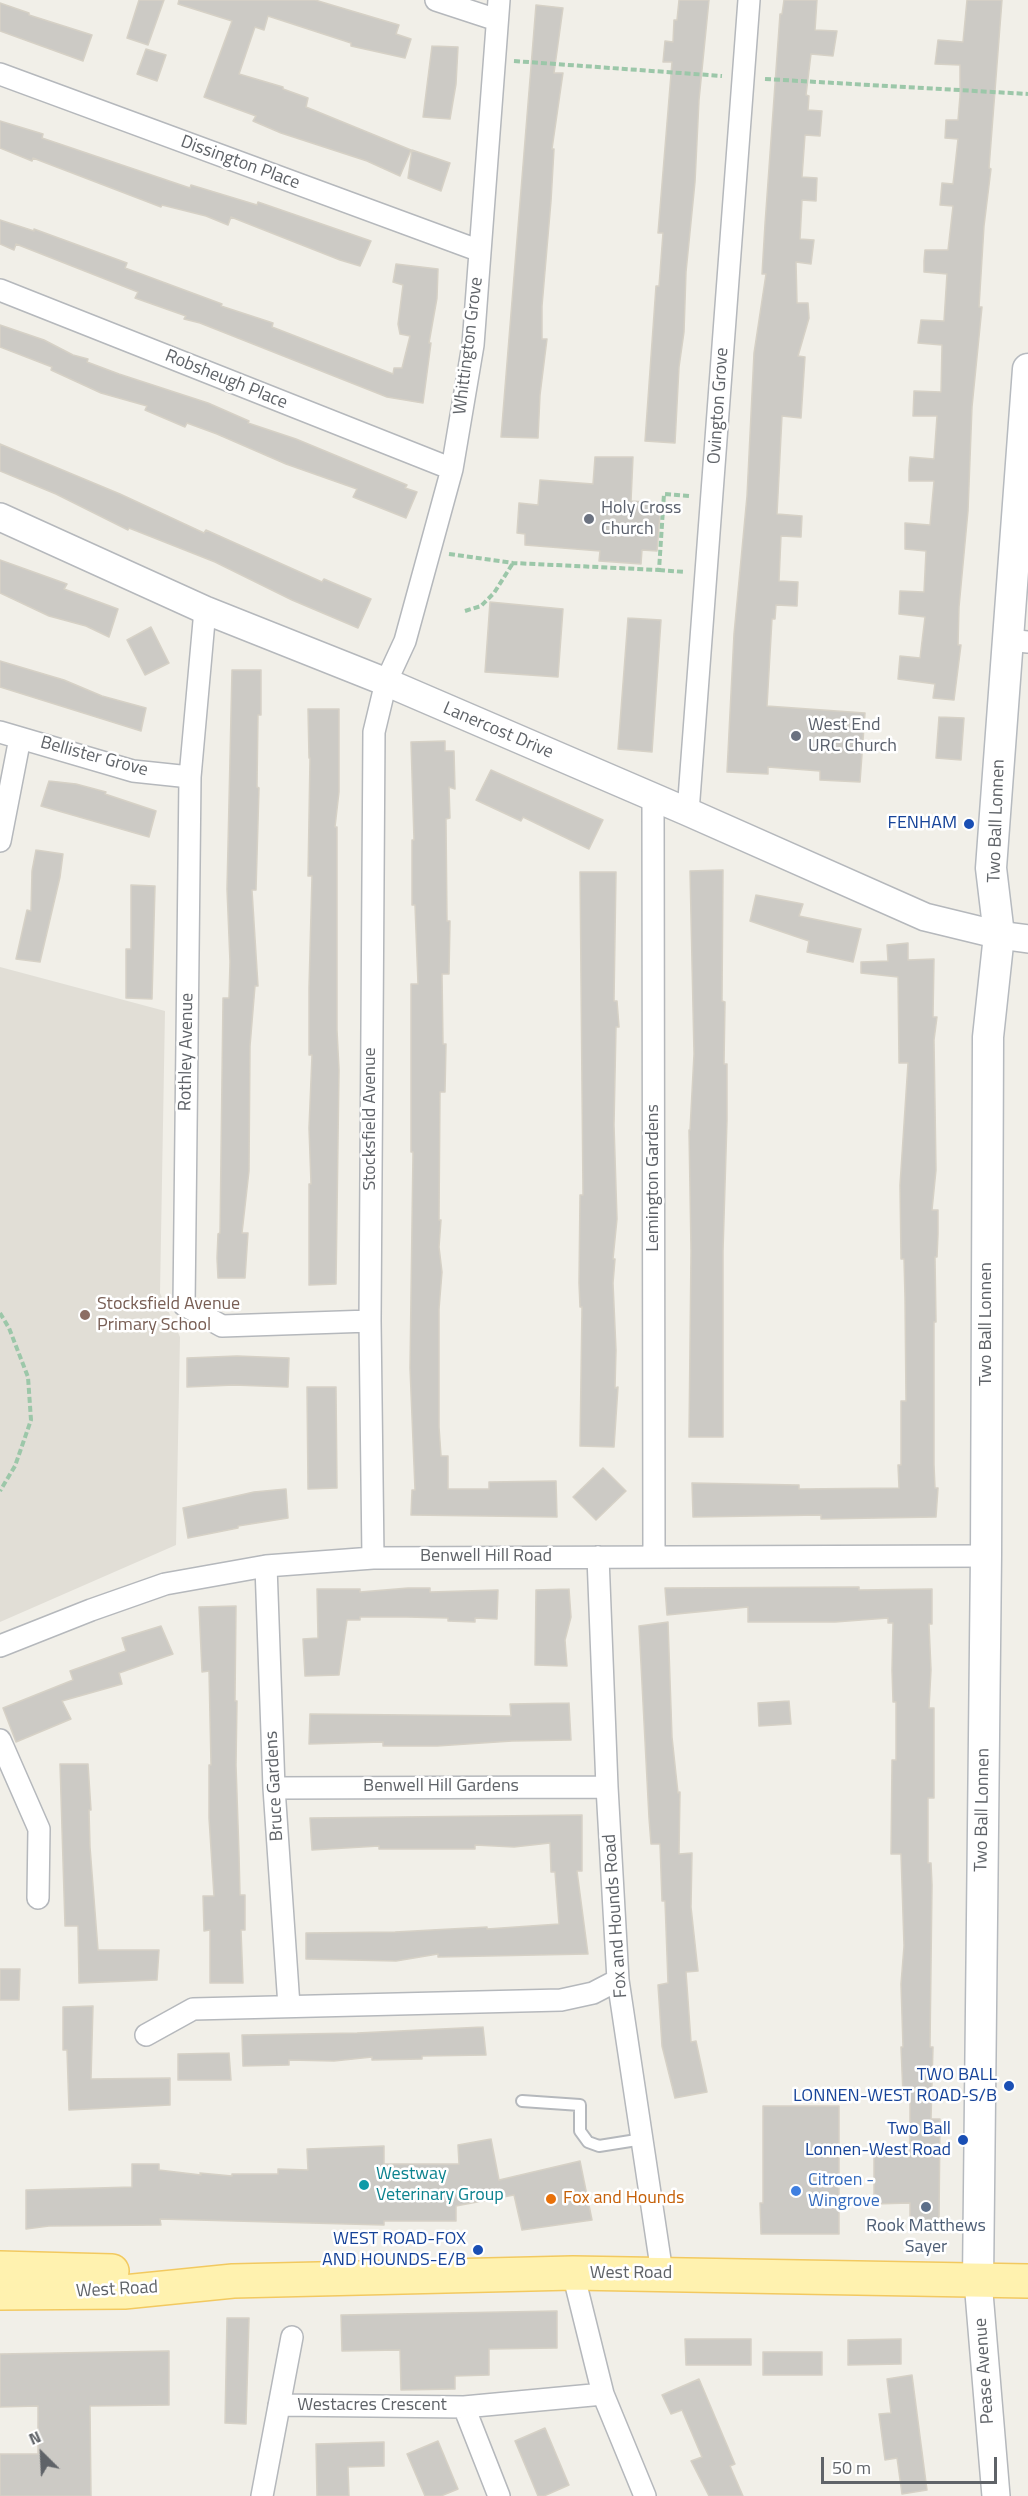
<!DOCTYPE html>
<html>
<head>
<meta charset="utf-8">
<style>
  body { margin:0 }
  #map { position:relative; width:1028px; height:2496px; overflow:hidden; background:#f1efe8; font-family:"Titillium Web",sans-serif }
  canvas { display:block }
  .north { position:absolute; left:12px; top:2424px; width:60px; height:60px; -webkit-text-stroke:4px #fff; paint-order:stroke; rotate:336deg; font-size:16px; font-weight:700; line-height:24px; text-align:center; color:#5f6368 }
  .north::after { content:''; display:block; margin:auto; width:21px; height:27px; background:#5f6368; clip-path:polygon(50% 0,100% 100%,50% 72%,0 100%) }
  .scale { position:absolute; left:821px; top:2457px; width:176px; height:27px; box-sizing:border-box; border:3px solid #5f6368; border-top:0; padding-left:8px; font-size:18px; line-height:21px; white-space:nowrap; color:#5f6368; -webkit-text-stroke:4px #fff; paint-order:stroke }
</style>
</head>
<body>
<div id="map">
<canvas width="1028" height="2496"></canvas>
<div class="north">N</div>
<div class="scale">50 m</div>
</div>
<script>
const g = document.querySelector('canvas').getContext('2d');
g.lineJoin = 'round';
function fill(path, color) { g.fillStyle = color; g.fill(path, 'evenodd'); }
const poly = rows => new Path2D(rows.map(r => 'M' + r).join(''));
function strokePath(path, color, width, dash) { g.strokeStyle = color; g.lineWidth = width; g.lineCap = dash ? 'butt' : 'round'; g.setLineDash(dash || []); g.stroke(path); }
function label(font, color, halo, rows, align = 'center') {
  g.font = font + ' "Titillium Web",sans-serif'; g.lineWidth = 5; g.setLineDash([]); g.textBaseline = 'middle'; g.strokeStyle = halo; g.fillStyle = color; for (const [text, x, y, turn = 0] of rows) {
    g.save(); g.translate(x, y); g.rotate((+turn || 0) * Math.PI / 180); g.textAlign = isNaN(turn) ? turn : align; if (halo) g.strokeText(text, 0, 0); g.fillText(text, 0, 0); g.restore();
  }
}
fill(poly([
  [0,967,165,1011,160,1293,180,1337,176,1545,0,1622]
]), '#e1ded6');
const building = poly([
  [139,0,164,0,148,45,127,38,139,0],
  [179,0,315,0,399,25,396,34,411,39,405,58,351,46,351,43,268,16,264,30,255,27,239,74,283,87,283,89,308,98,306,107,411,150,400,176,367,161,281,133,253,121,256,116,204,97,232,21,178,4,179,0],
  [679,0,709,0,699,100,695,182,686,272,684,332,679,367,675,443,645,441,656,286,659,286,663,233,658,233,672,62,663,62,665,41,673,42,674,20,677,20,679,0],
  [784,0,817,0,815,30,837,31,833,56,811,54,806,95,809,96,808,110,822,111,820,136,805,135,802,177,817,178,816,201,802,200,800,239,814,240,811,264,796,262,797,303,808,303,809,318,798,356,805,357,801,418,782,416,777,514,802,516,801,537,781,536,779,581,798,582,797,606,776,605,775,619,772,619,767,706,865,713,860,782,820,780,820,771,768,767,768,774,727,772,734,634,747,496,754,353,766,274,762,274,765,224,780,14,782,14,784,0],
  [967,0,1002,0,989,168,991,169,984,226,979,307,982,307,972,407,968,511,959,607,958,645,961,645,954,700,933,698,935,684,898,679,900,656,920,658,925,617,899,614,900,591,924,592,926,551,905,549,905,523,930,525,934,481,909,481,909,470,910,457,934,459,937,416,913,416,914,391,941,392,942,345,918,343,921,320,944,321,947,274,924,272,924,261,925,250,948,250,953,206,940,205,942,183,953,184,958,139,945,138,946,120,958,120,960,96,960,65,935,64,938,40,963,42,967,0],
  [0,3,29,13,29,15,92,35,83,61,0,31,0,3],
  [536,5,563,8,554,73,563,73,552,149,554,149,551,201,542,306,542,339,547,339,540,395,538,438,501,437,536,5],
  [432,46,458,47,456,84,450,119,423,117,432,46],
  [146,49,166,55,157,81,137,74,146,49],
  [0,121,43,134,42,138,190,188,191,185,257,205,258,202,371,241,360,266,340,260,231,217,228,225,206,216,162,205,161,207,33,158,32,161,0,148,0,121],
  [412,150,450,163,441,191,408,178,412,150],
  [0,220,34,231,34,229,127,263,125,268,222,304,221,306,273,323,272,327,393,374,394,368,402,368,410,336,400,334,398,324,403,285,393,282,396,264,438,269,437,298,429,343,431,343,423,403,387,397,200,323,184,319,186,316,135,298,138,292,16,244,14,250,0,244,0,220],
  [0,325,44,340,73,355,88,359,87,362,119,374,208,403,249,421,248,423,296,439,407,485,405,488,417,492,406,518,353,497,357,489,286,464,217,434,187,423,185,427,145,410,147,406,101,393,51,370,52,367,0,347,0,325],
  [0,444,120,494,204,533,206,530,322,582,324,579,371,599,358,628,292,600,215,562,129,528,128,530,56,494,0,471,0,444],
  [595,457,633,457,631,501,661,503,657,551,642,550,641,564,599,561,600,551,525,545,525,534,517,533,519,503,538,505,540,480,593,484,595,457],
  [0,560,67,584,64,589,118,609,109,637,86,626,49,616,0,593,0,560],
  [490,602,563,609,558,677,485,672,490,602],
  [628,618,661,620,652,752,618,749,628,618],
  [151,627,169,663,145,675,127,640,151,627],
  [0,661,64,680,102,696,146,708,141,731,0,687,0,661],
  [232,670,261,670,261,715,258,715,257,787,259,788,256,890,252,890,258,986,255,986,250,1046,249,1171,242,1233,248,1233,245,1278,218,1278,217,1258,218,1234,220,1233,223,998,229,998,230,962,227,889,232,670],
  [308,709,339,709,339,792,335,827,337,827,337,1030,339,1070,336,1284,309,1285,309,1184,311,1184,309,1128,312,1055,309,1055,309,988,312,876,308,876,310,758,309,758,308,709],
  [939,717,964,718,961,760,936,758,939,717],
  [445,741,445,751,454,751,455,789,449,787,450,818,446,819,447,921,450,921,449,974,442,974,443,1044,446,1044,445,1092,440,1092,439,1220,441,1220,439,1247,442,1272,439,1309,439,1427,441,1456,448,1456,448,1489,489,1489,489,1482,556,1481,557,1517,411,1515,412,1490,415,1490,410,1368,413,1152,411,1152,411,984,418,984,415,905,412,905,412,840,414,840,411,742,445,741],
  [491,770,603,820,589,849,523,817,521,821,476,800,491,770],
  [49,781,76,784,106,792,105,794,156,811,149,837,41,806,49,781],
  [36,850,63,854,60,877,40,962,16,959,27,910,31,911,32,871,36,850],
  [723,870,722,1001,725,1002,724,1064,727,1064,727,1120,723,1251,723,1437,689,1437,691,1251,689,1130,690,1130,694,1054,690,871,723,870],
  [580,872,616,872,614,1001,617,1001,619,1027,616,1027,614,1125,617,1219,613,1259,615,1259,613,1283,616,1350,615,1388,618,1387,614,1447,580,1446,582,1307,580,1307,579,1283,580,1195,583,1195,580,872],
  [131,885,155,886,152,999,126,998,126,949,131,949,131,885],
  [756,895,803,904,799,916,861,929,853,962,807,952,809,941,750,921,756,895],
  [908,943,908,960,934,959,933,1017,937,1017,934,1040,936,1170,932,1210,938,1210,938,1234,937,1257,935,1257,936,1322,934,1322,934,1465,935,1488,938,1488,936,1517,821,1519,821,1515,693,1517,692,1483,799,1485,799,1489,899,1488,898,1465,901,1465,901,1401,906,1401,905,1298,904,1259,901,1259,900,1185,908,1063,899,1063,898,977,861,973,861,962,888,961,887,945,908,943],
  [237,1356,289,1358,288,1387,234,1385,187,1387,187,1358,237,1356],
  [307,1387,336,1387,337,1488,308,1489,307,1387],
  [603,1468,626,1491,596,1520,573,1497,603,1468],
  [286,1489,288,1518,238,1526,238,1528,188,1538,183,1508,254,1492,286,1489],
  [859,1587,859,1590,932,1589,932,1624,929,1624,931,1670,929,1708,934,1708,934,1798,928,1798,928,1863,931,1863,932,1885,930,2047,933,2047,931,2119,940,2119,939,2221,910,2221,910,2203,874,2204,874,2153,910,2153,910,2094,903,2095,901,2047,903,2047,901,1984,904,1946,901,1854,891,1854,892,1760,896,1760,896,1702,893,1702,892,1670,893,1623,888,1623,888,1618,835,1622,748,1622,748,1607,667,1615,665,1588,859,1587],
  [408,1588,430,1588,430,1592,498,1590,497,1619,475,1618,475,1622,448,1621,448,1618,407,1617,360,1617,360,1620,347,1620,339,1675,305,1676,303,1639,318,1638,317,1589,360,1589,360,1592,408,1588],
  [569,1589,571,1617,565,1640,567,1666,535,1665,536,1590,569,1589],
  [236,1606,235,1701,237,1701,236,1765,239,1854,240,1895,245,1895,245,1930,241,1930,243,1983,210,1983,210,1930,204,1931,203,1896,214,1896,209,1818,209,1765,211,1765,209,1671,202,1672,199,1607,236,1606],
  [668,1622,672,1737,678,1793,680,1792,679,1854,692,1853,691,1907,698,1971,686,1972,691,2042,696,2041,707,2092,675,2098,662,2046,658,1985,668,1983,665,1901,662,1901,660,1844,651,1844,649,1818,639,1626,668,1622],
  [161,1626,173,1654,119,1673,122,1684,62,1701,71,1719,16,1742,3,1708,73,1680,70,1671,126,1651,122,1638,161,1626],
  [789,1701,791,1724,759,1726,758,1703,789,1701],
  [569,1703,571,1740,512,1741,437,1746,383,1746,383,1742,309,1744,310,1714,511,1716,510,1704,569,1703],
  [60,1764,88,1764,91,1810,89,1810,90,1847,98,1950,159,1950,157,1980,79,1983,78,1926,65,1926,60,1764],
  [582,1815,582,1871,577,1871,588,1954,438,1957,438,1954,396,1961,306,1959,306,1933,395,1932,487,1927,487,1929,559,1924,555,1872,551,1872,550,1843,514,1847,475,1845,475,1849,379,1849,379,1846,312,1850,310,1818,582,1815],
  [0,1969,20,1969,19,2000,0,2000,0,1969],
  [93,2006,91,2079,170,2078,170,2105,69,2110,67,2050,63,2050,63,2007,93,2006],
  [483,2027,486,2055,422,2056,422,2059,372,2060,372,2057,334,2061,289,2060,289,2065,243,2066,242,2035,357,2033,483,2027],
  [229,2053,231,2080,178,2080,178,2054,229,2053],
  [763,2106,839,2106,839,2234,761,2234,760,2203,763,2203,763,2106],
  [491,2139,499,2180,580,2161,592,2220,522,2230,514,2195,456,2206,456,2221,384,2221,384,2225,160,2219,161,2225,49,2226,26,2229,26,2190,132,2187,132,2164,159,2164,159,2170,201,2175,200,2173,232,2176,232,2174,278,2174,278,2169,308,2170,307,2149,384,2146,384,2164,459,2164,458,2145,491,2139],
  [557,2311,557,2348,489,2349,489,2375,455,2376,455,2389,401,2390,400,2350,342,2351,341,2315,557,2311],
  [227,2318,249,2318,246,2424,225,2423,227,2318],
  [685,2339,751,2339,751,2365,686,2365,685,2339],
  [901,2339,901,2364,848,2365,848,2340,901,2339],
  [169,2351,169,2405,90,2406,91,2496,0,2496,0,2454,38,2454,38,2406,0,2407,0,2354,169,2351],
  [763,2352,822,2352,822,2375,763,2375,763,2352],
  [912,2375,927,2490,902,2494,897,2458,885,2460,879,2414,891,2413,887,2379,912,2375],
  [699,2379,735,2464,730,2466,743,2496,709,2496,691,2461,702,2457,682,2410,671,2414,662,2395,699,2379],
  [545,2428,569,2485,544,2496,538,2496,515,2441,545,2428],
  [438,2441,458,2489,441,2496,425,2496,407,2454,438,2441],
  [384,2442,384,2466,348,2467,349,2496,317,2496,316,2444,384,2442]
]);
fill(building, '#cccac5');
strokePath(building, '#d6d1c6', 1.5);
const service = poly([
  [522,2101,580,2105,580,2131,588,2142,599,2146,643,2139]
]);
const minor = poly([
  [436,0,497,20],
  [0,74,480,251],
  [0,290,452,469],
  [205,610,190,777,184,1305,222,1326,370,1321],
  [1008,640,1028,642],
  [0,732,133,771,190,777],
  [653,798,654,1557],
  [688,812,749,0],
  [0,841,20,738],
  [598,1557,607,1787,618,1980,662,2273],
  [373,1558,370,1321,374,732,386,682,405,641,452,469,473,345,499,0],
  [266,1566,274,1788,289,2006],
  [0,1646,91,1610,165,1584,266,1566,373,1558,986,1556],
  [0,1740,39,1829,38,1898],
  [274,1788,607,1787],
  [146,2035,193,2009,561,2000,593,1993,618,1980],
  [573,2273,603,2394,645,2496],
  [279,2405,464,2407,603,2394],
  [464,2407,499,2496],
  [262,2496,292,2337]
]);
const tertiary = poly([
  [0,517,205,610,386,682,688,812,925,917,999,935,1028,939],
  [978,2281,996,2496]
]);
const secondary = poly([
  [978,2281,986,1556,988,1037,999,935,991,868,1028,369]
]);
const primary = poly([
  [0,2268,112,2271],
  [0,2293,124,2292,233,2281,573,2273,1028,2281]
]);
strokePath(service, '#b5b8bc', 14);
strokePath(minor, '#b5b8bc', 24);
strokePath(tertiary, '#b5b8bc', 30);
strokePath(secondary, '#b6babf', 33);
strokePath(primary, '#f2c960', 36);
strokePath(poly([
  [514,61,722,76],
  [765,79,1028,94],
  [449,554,513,563,659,570,664,494,690,496],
  [659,570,685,572],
  [465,611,481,606,494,593,513,563],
  [0,1313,9,1328,28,1377,31,1420,15,1466,0,1491]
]), '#9cc7a9', 4, [6, 3]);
strokePath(service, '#fff', 10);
strokePath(minor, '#fff', 21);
strokePath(tertiary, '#fff', 27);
strokePath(secondary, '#fff', 30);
strokePath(primary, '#fff2af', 33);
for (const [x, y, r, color] of [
  [589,519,6,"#6b7280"],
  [796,736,6,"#6b7280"],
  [969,824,6,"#1a4fb4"],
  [85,1315,6,"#8d6e63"],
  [1009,2086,6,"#1a4fb4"],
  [963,2140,6,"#1a4fb4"],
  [364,2185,6,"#0f9aa8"],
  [796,2191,6,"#3f7fe0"],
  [551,2199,6,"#e8710a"],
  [926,2207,6,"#5c6f8a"],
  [478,2250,6,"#1a4fb4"]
]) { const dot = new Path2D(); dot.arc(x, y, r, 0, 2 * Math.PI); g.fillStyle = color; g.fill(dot); strokePath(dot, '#fff', 2); }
label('18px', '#5f6368', '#fff', [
  ["Dissington Place",240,163,20],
  ["Whittington Grove",469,346,-83],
  ["Robsheugh Place",226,380,22],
  ["Ovington Grove",719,406,-86],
  ["Lanercost Drive",498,731,23],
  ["Bellister Grove",94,757,15],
  ["Two Ball Lonnen",997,821,-88],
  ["Rothley Avenue",187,1052,-89],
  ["Stocksfield Avenue",371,1119,-90],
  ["Lemington Gardens",654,1178,-90],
  ["Two Ball Lonnen",987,1324,-90],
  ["Benwell Hill Road",486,1557],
  ["Bruce Gardens",275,1786,-93],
  ["Benwell Hill Gardens",441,1787],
  ["Two Ball Lonnen",983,1810,-89],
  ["Fox and Hounds Road",616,1916,-94],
  ["West Road",631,2274],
  ["West Road",117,2290,-3],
  ["Pease Avenue",985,2371,-94],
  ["Westacres Crescent",372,2406]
]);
label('18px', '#5b616d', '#fff', [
  ["Holy Cross",601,509],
  ["Church",601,530],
  ["West End",808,726],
  ["URC Church",808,747]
], 'left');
label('18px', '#164399', '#fff', [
  ["FENHAM",957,824],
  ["TWO BALL",997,2076],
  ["LONNEN-WEST ROAD-S/B",997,2097],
  ["Two Ball",951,2130],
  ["Lonnen-West Road",951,2151],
  ["WEST ROAD-FOX",466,2240],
  ["AND HOUNDS-E/B",466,2261]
], 'right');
label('18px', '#785e54', '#fff', [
  ["Stocksfield Avenue",97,1305],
  ["Primary School",97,1326]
], 'left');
label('18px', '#0d838f', '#fff', [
  ["Westway",376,2175],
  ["Veterinary Group",376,2196]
], 'left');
label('18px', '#366cbe', '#fff', [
  ["Citroen -",808,2181],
  ["Wingrove",808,2202]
], 'left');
label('18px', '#c56008', '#fff', [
  ["Fox and Hounds",563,2199]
], 'left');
label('18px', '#4e5e75', '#fff', [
  ["Rook Matthews",926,2227],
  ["Sayer",926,2248]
]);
</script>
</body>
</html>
